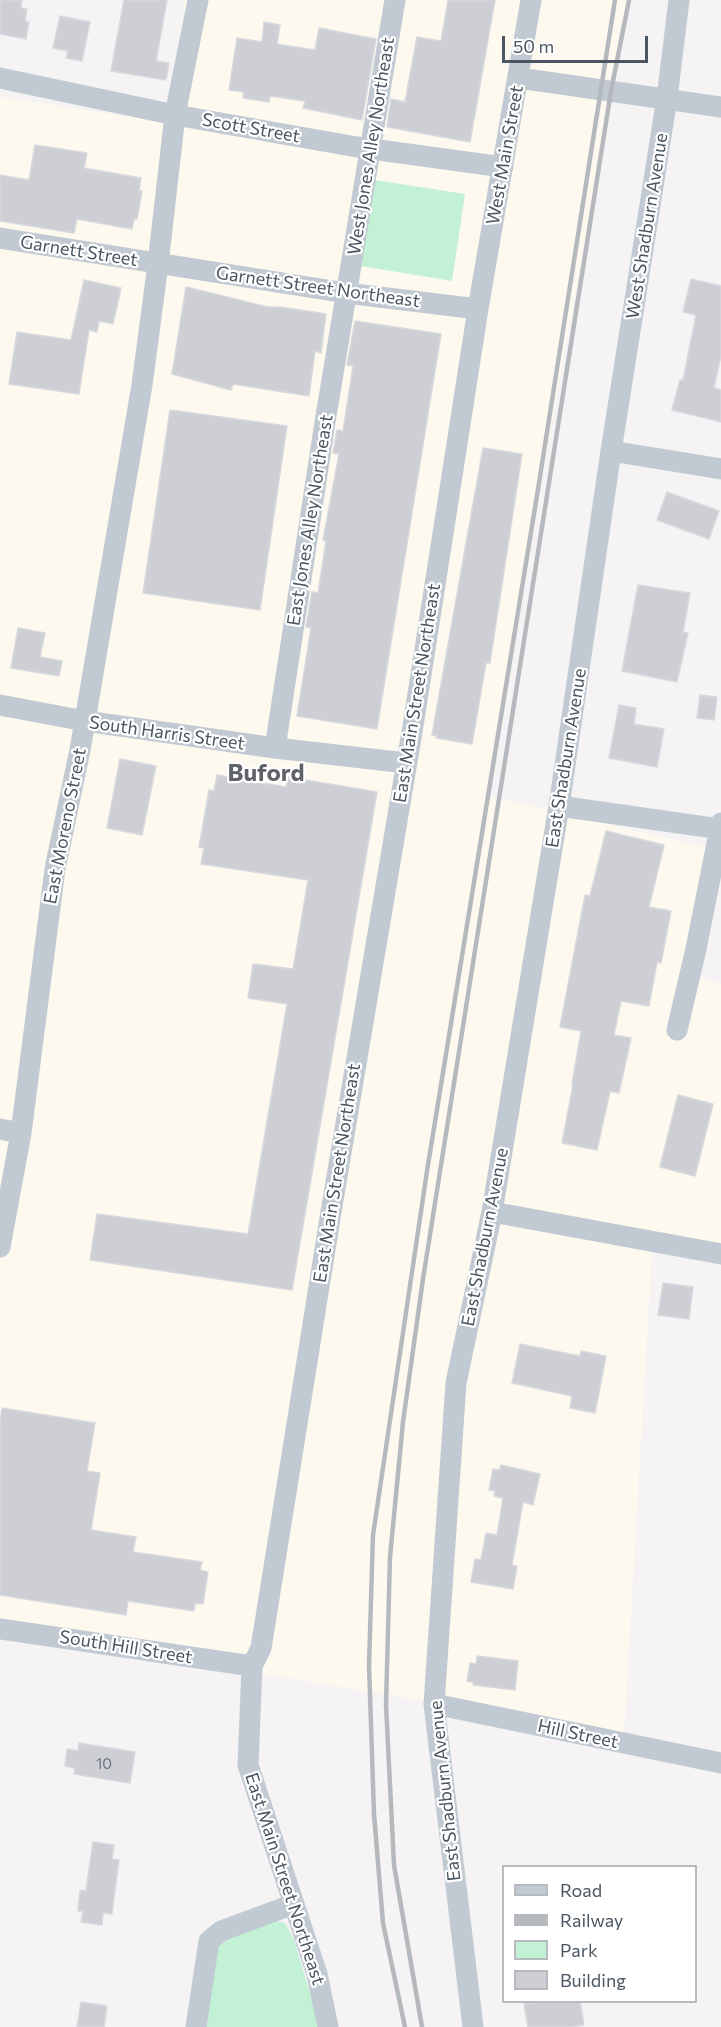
<!DOCTYPE html>
<html>
<head>
<meta charset="utf-8">
<style>
  body { margin:0 }
  #map { position:relative; width:721px; height:2027px; overflow:hidden; background:#f5f3f3; font-family:Commissioner,sans-serif }
  canvas { display:block }
  .legend { position:absolute; left:502px; top:1865px; width:195px; height:138px; box-sizing:border-box; background:#fff; border:2px solid #b7bbc0; margin:0; padding:8px 10px; list-style:none; font-size:18px; color:#4a5661 }
  .legend li { display:flex; align-items:center; gap:12px; height:30px }
  .legend b { width:30px; border:2px solid #b7bbc0 }
  .scale { position:absolute; left:502px; top:36px; width:146px; height:27px; box-sizing:border-box; border:3px solid #4a5661; border-top:0; padding-left:8px; font-size:18px; line-height:21px; white-space:nowrap; color:#4a5661; -webkit-text-stroke:4px #fff; paint-order:stroke }
</style>
</head>
<body>
<div id="map">
<canvas width="721" height="2027"></canvas>
<ul class="legend">
<li><b style="height:8px;background:#c1cad2"></b>Road</li>
<li><b style="height:8px;background:#b5b8bd"></b>Railway</li>
<li><b style="height:16px;background:#c3f1d5"></b>Park</li>
<li><b style="height:16px;background:#cdcfd5"></b>Building</li>
</ul>
<div class="scale">50 m</div>
</div>
<script>
const g = document.querySelector('canvas').getContext('2d');
g.lineJoin = 'round';
function fill(path, color) { g.fillStyle = color; g.fill(path, 'evenodd'); }
const poly = rows => new Path2D(rows.map(r => 'M' + r).join(''));
function strokePath(path, color, width, dash) { g.strokeStyle = color; g.lineWidth = width; g.lineCap = dash ? 'butt' : 'round'; g.setLineDash(dash || []); g.stroke(path); }
function label(font, color, halo, rows, align = 'center') {
  g.font = font + ' Commissioner,sans-serif'; g.lineWidth = 4.5; g.setLineDash([]); g.textBaseline = 'middle'; g.strokeStyle = halo; g.fillStyle = color; for (const [text, x, y, turn = 0] of rows) {
    g.save(); g.translate(x, y); g.rotate((+turn || 0) * Math.PI / 180); g.textAlign = isNaN(turn) ? turn : align; if (halo) g.strokeText(text, 0, 0); g.fillText(text, 0, 0); g.restore();
  }
}
fill(poly([
  [185,0,628,0,485,795,707,848,680,971,721,984,721,1264,652,1252,624,1735,0,1629,0,97,166,122]
]), '#fdf9ef');
fill(poly([
  [375,180,465,194,452,281,361,266],
  [270,1920,285,1923,294,1940,314,2006,317,2027,204,2027,217,1943]
]), '#c3f1d5');
const building = poly([
  [0,0,22,0,21,8,27,9,25,21,29,22,26,39,0,34,0,0],
  [124,0,167,0,156,61,169,63,166,80,111,71,124,0],
  [448,0,495,0,470,142,387,127,391,99,405,102,417,37,441,41,448,0],
  [60,16,90,22,82,61,66,58,68,51,53,48,60,16],
  [264,22,280,25,277,44,315,50,319,28,376,39,362,120,303,108,305,101,270,96,269,102,243,98,244,92,229,90,237,38,262,42,264,22],
  [35,145,87,153,84,168,141,178,139,191,142,191,137,219,134,219,132,229,77,219,74,233,0,221,0,175,29,180,35,145],
  [691,279,721,286,721,355,714,388,721,390,721,422,672,410,680,380,683,380,696,315,683,312,691,279],
  [84,280,121,288,113,324,99,321,97,332,89,330,79,394,9,384,17,332,71,340,84,280],
  [186,287,268,307,280,307,326,314,321,353,315,351,309,396,233,384,231,390,172,374,186,287],
  [355,321,441,334,377,729,297,716,311,628,306,627,312,592,318,593,326,541,323,540,339,454,333,453,337,430,343,431,353,366,347,365,355,321],
  [170,410,287,426,260,610,143,593,170,410],
  [483,448,522,454,490,663,486,663,472,744,436,738,437,736,432,735,483,448],
  [667,492,719,511,709,539,657,520,667,492],
  [638,585,690,593,683,632,688,633,677,682,622,671,638,585],
  [18,628,45,633,40,657,62,661,59,676,11,668,18,628],
  [700,695,717,697,714,720,697,718,700,695],
  [619,705,636,708,634,724,664,729,657,767,609,758,619,705],
  [120,759,156,766,142,835,107,828,120,759],
  [217,775,286,787,288,777,377,792,292,1290,90,1260,97,1214,248,1234,287,1004,248,998,253,964,293,969,308,880,201,864,204,848,199,847,209,790,214,791,217,775],
  [606,831,664,845,649,907,671,911,661,963,657,962,649,1006,621,1001,614,1035,631,1038,619,1093,610,1091,597,1150,562,1143,573,1085,572,1084,581,1031,560,1027,585,895,590,896,606,831],
  [678,1095,713,1104,695,1176,660,1167,678,1095],
  [663,1283,693,1287,689,1319,658,1315,663,1283],
  [520,1344,580,1356,581,1351,606,1356,595,1413,570,1408,572,1396,512,1383,520,1344],
  [2,1408,95,1423,87,1471,100,1473,91,1530,136,1537,133,1552,202,1562,200,1570,208,1572,203,1604,195,1603,194,1611,128,1601,126,1615,0,1595,0,1422,2,1408],
  [501,1465,540,1474,533,1505,523,1502,512,1565,517,1566,513,1589,471,1582,475,1559,481,1560,486,1533,497,1535,503,1498,494,1496,495,1491,489,1490,493,1469,500,1470,501,1465],
  [477,1656,518,1661,515,1690,473,1685,473,1682,467,1681,470,1663,476,1664,477,1656],
  [79,1743,135,1752,130,1783,74,1774,75,1768,65,1766,67,1749,78,1751,79,1743],
  [93,1842,114,1845,112,1859,119,1860,112,1914,103,1913,102,1925,81,1922,83,1911,78,1911,80,1890,86,1891,93,1842],
  [544,2001,580,2001,584,2025,570,2027,528,2027,524,2004,544,2001],
  [81,2002,107,2006,104,2027,77,2027,81,2002]
]);
fill(building, '#cdcfd5');
strokePath(building, '#d7d9de', 1.5);
strokePath(poly([
  [0,78,175,115,357,147,503,167],
  [519,78,721,107],
  [0,238,346,293,478,309],
  [611,451,721,469],
  [0,705,85,721,275,748,406,763],
  [275,748,326,416,395,0],
  [559,806,721,829],
  [677,1030,696,949,721,823],
  [0,1129,21,1133],
  [492,1212,721,1254],
  [0,1247,21,1133,55,869,80,750,142,385,158,264,175,115,198,0],
  [0,1629,252,1666],
  [434,1704,721,1763],
  [196,2027,209,1941,221,1931,294,1904],
  [328,2027,317,1974,248,1765,252,1666,261,1648,331,1212,413,726,478,309,531,0],
  [473,2027,434,1704,456,1383,492,1212,559,806,611,451,667,98,679,0]
]), '#c1cad2', 21);
strokePath(poly([
  [405,2027,383,1923,374,1814,369,1665,373,1535,427,1171,539,483,615,0],
  [422,2027,394,1865,386,1705,390,1557,403,1422,423,1279,611,91,629,0]
]), '#b5b8bd', 4.5);
label('15px', '#6b747e', null, [
  ["10",104,1764]
]);
label('18px', '#4a5661', '#fff', [
  ["Scott Street",251,128,10],
  ["West Jones Alley Northeast",371,146,-81],
  ["West Main Street",505,155,-80],
  ["West Shadburn Avenue",647,226,-81],
  ["Garnett Street",79,251,9],
  ["Garnett Street Northeast",318,287,8],
  ["East Jones Alley Northeast",310,520,-81],
  ["East Main Street Northeast",417,693,-81],
  ["South Harris Street",167,733,8],
  ["East Shadburn Avenue",566,758,-81],
  ["East Moreno Street",65,826,-79],
  ["East Main Street Northeast",337,1173,-81],
  ["East Shadburn Avenue",485,1237,-79],
  ["South Hill Street",126,1647,9],
  ["Hill Street",578,1734,12],
  ["East Shadburn Avenue",445,1791,-96],
  ["East Main Street Northeast",285,1879,72]
]);
label('bold 24px', '#5f6368', '#fff', [
  ["Buford",266,773]
]);
</script>
</body>
</html>
